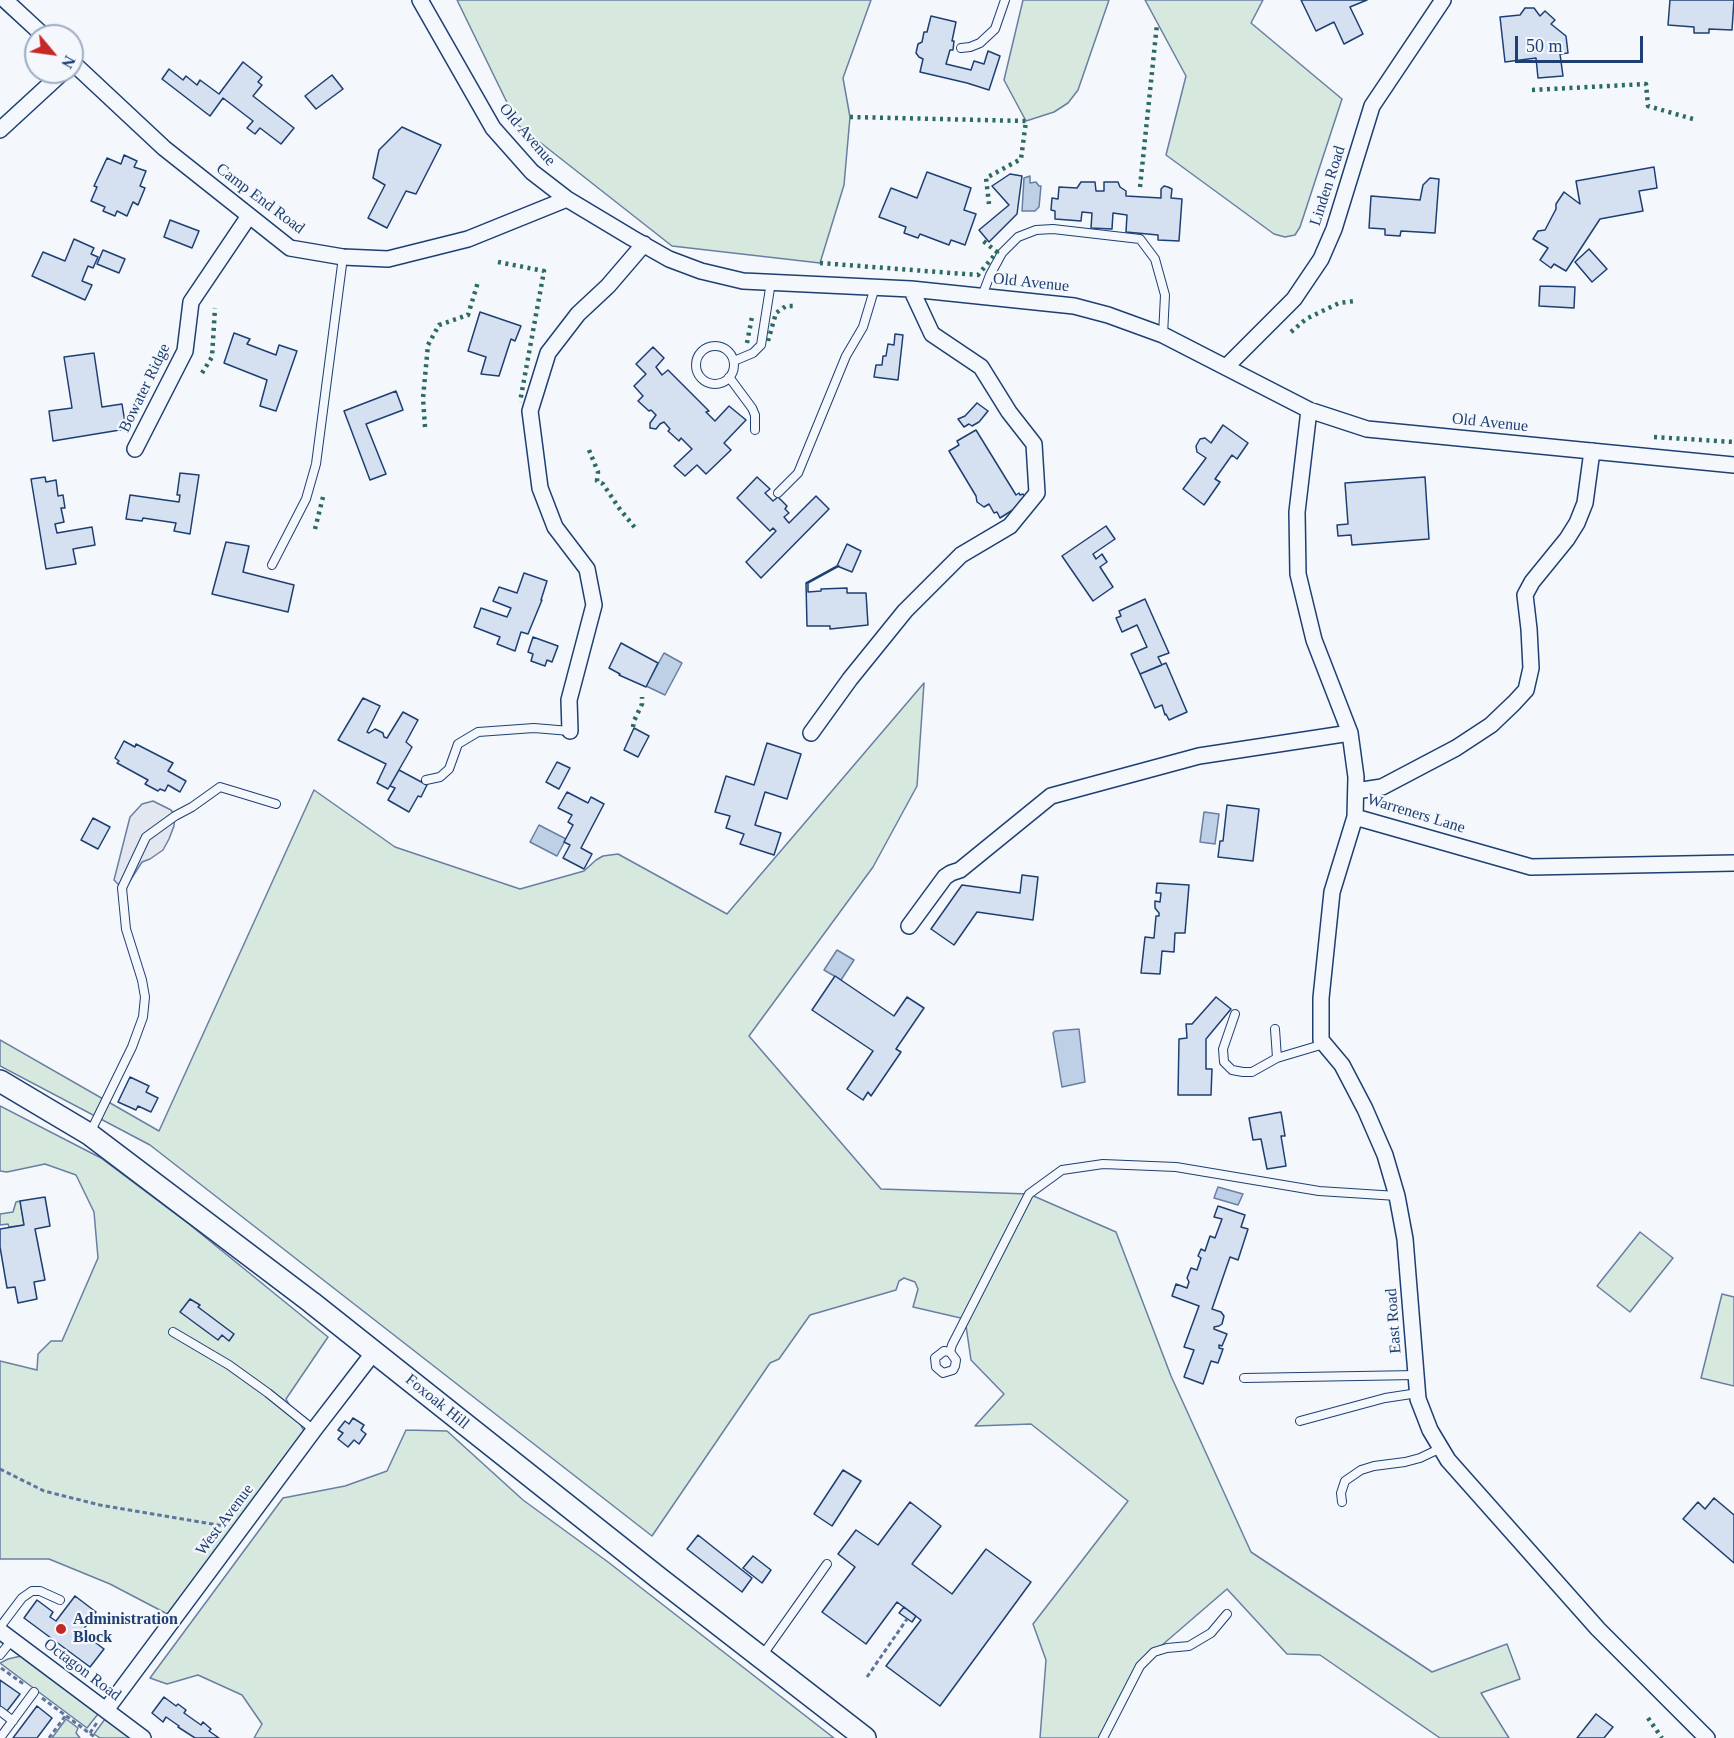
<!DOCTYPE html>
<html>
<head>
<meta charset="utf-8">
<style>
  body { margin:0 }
  #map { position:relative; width:1734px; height:1738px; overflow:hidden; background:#f4f7fb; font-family:Georgia,serif }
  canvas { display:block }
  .north { position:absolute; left:24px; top:24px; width:60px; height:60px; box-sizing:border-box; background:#f4f7fb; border:2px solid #9eadc5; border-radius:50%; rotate:119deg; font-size:16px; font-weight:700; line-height:24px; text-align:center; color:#1d3f73 }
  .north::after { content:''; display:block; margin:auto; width:21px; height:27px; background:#c62828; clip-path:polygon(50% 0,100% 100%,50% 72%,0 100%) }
  .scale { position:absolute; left:1515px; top:36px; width:128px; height:27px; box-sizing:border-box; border:3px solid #1d3f73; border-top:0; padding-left:8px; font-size:18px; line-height:21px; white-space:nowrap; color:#1d3f73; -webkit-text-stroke:4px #f4f7fb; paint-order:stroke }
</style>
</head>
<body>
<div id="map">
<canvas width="1734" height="1738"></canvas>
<div class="north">N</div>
<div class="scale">50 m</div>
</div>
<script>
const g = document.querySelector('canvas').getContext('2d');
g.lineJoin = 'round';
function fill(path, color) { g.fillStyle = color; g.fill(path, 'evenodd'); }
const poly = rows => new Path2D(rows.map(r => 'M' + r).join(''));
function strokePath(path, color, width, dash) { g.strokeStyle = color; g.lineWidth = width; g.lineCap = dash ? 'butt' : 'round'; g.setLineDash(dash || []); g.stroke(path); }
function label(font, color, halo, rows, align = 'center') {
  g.font = font + ' Georgia,serif'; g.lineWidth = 4.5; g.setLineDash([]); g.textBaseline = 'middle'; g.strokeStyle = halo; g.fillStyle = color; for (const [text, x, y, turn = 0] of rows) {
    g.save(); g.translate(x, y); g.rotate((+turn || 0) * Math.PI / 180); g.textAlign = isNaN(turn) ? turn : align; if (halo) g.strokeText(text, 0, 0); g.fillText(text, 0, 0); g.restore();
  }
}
const green = poly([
  [457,0,871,0,843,78,850,117,844,185,820,263,672,246,518,125,457,0],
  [1023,0,1109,0,1078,90,1068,103,1054,112,1026,121,1004,80,1023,0],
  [1145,0,1263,0,1251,23,1342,99,1300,227,1295,235,1285,237,1274,234,1166,155,1186,76,1145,0],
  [924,683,917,786,873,867,749,1036,881,1189,1029,1194,1116,1232,1171,1376,1251,1552,1432,1672,1507,1644,1520,1679,1481,1693,1509,1738,1440,1738,1320,1655,1287,1654,1227,1589,1154,1652,1140,1666,1103,1738,1040,1738,1046,1660,1033,1624,1128,1501,1031,1424,975,1426,1004,1394,971,1360,965,1319,913,1307,918,1289,915,1282,904,1278,899,1281,896,1290,810,1315,779,1359,770,1363,652,1536,150,1145,0,1066,0,1040,159,1131,314,790,395,847,520,889,584,871,596,860,603,856,618,854,727,914,924,683],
  [0,1106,101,1158,189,1224,328,1337,286,1399,308,1438,175,1618,110,1584,49,1559,0,1559,0,1361,37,1370,38,1354,51,1341,62,1341,98,1258,94,1212,76,1175,45,1164,7,1172,0,1171,0,1106],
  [20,1201,24,1225,9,1227,8,1224,0,1225,0,1214,13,1212,16,1202,20,1201],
  [1640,1232,1673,1258,1630,1312,1597,1286,1640,1232],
  [1722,1294,1734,1297,1734,1386,1701,1378,1722,1294],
  [406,1430,447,1431,523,1500,608,1562,834,1738,254,1738,262,1724,242,1695,198,1675,167,1684,150,1678,283,1498,345,1486,387,1471,406,1430],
  [21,1656,98,1714,87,1728,0,1663,8,1659,21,1656],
  [66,1719,78,1728,76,1733,80,1738,52,1738,66,1719],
  [105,1719,131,1738,100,1738,94,1734,105,1719]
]);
fill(green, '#d7e8df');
strokePath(green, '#687fa3', 1.5);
const parking = poly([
  [153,801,171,810,175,816,174,826,169,839,163,850,150,859,142,862,128,884,122,888,114,880,130,817,142,804,153,801]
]);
fill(parking, '#e3e8f0');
strokePath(parking, '#687fa3', 1.5);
const water = poly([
  [1030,176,1030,183,1036,182,1039,186,1041,186,1039,207,1035,211,1022,211,1024,178,1030,176],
  [664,653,682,663,665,695,646,686,664,653],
  [1204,812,1219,814,1215,844,1200,842,1204,812],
  [539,825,566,839,557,856,530,842,539,825],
  [837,950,854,960,841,980,824,970,837,950],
  [1079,1029,1085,1082,1062,1087,1053,1033,1055,1031,1079,1029],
  [1218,1187,1243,1194,1238,1205,1214,1198,1218,1187]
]);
fill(water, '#bed0e5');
strokePath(water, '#687fa3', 1.5);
const building = poly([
  [1301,0,1367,0,1350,7,1363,34,1344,44,1334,22,1316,31,1301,0],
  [1670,0,1734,0,1732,30,1709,29,1709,33,1694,33,1694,27,1668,25,1670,0],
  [1525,8,1534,8,1540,16,1545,11,1555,20,1551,24,1566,36,1568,53,1560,54,1563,76,1538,78,1536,58,1505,62,1500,17,1520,15,1525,8],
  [931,16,956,22,952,41,954,41,953,50,950,50,946,64,971,70,974,61,984,64,988,51,1000,56,989,90,967,83,920,72,923,59,919,57,916,53,918,44,922,42,924,32,927,32,931,16],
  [243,62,262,77,258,82,262,85,253,96,294,128,281,144,260,128,255,134,247,128,253,121,223,98,210,116,162,79,169,69,183,80,186,76,197,85,200,80,219,94,243,62],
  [332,75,343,89,316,109,305,96,332,75],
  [402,127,441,145,416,194,406,191,387,228,368,218,385,185,373,178,379,150,402,127],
  [124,155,137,161,134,167,146,171,140,186,145,188,138,205,133,202,127,216,117,211,115,216,103,211,105,207,91,201,97,187,94,186,107,158,121,164,124,155],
  [1654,167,1657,188,1639,191,1643,211,1600,219,1566,271,1554,264,1551,268,1540,260,1548,248,1533,239,1538,231,1545,230,1556,209,1556,204,1564,192,1580,204,1576,181,1654,167],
  [927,172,971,188,964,210,976,214,965,245,951,240,949,245,920,234,918,238,904,233,906,227,879,217,891,188,917,198,927,172],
  [1010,174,1022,176,1017,214,989,242,979,230,1009,205,992,186,1010,174],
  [1430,178,1439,179,1435,233,1401,231,1400,236,1385,235,1385,229,1369,228,1371,196,1420,200,1423,185,1430,178],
  [1081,182,1095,182,1096,191,1104,191,1104,182,1118,182,1120,187,1126,191,1126,196,1161,198,1161,189,1164,186,1168,187,1172,189,1171,198,1182,199,1179,241,1158,240,1158,235,1126,232,1127,215,1113,213,1112,229,1091,228,1092,213,1082,212,1081,221,1055,219,1055,211,1051,210,1052,198,1058,199,1059,187,1077,188,1081,182],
  [170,220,199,231,192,248,164,237,170,220],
  [74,239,94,248,91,254,98,257,93,268,88,266,82,281,92,285,85,300,32,276,43,252,65,261,74,239],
  [1589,249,1607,269,1592,282,1575,262,1589,249],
  [103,250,125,259,119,273,97,264,103,250],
  [1540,286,1575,287,1574,308,1539,306,1540,286],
  [480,312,521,326,515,341,511,339,499,376,481,374,486,357,468,351,480,312],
  [234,333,250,339,247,344,276,355,279,345,297,351,276,411,260,406,267,380,224,363,234,333],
  [895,334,903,335,898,380,874,377,876,365,882,365,883,356,886,356,888,344,894,345,895,334],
  [653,347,664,358,656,367,662,375,668,370,709,411,706,412,715,421,729,406,746,420,724,443,731,450,706,474,697,465,685,476,674,466,692,449,681,438,679,441,668,431,670,429,664,422,660,424,656,429,650,428,650,423,656,415,651,410,649,411,638,401,643,396,634,386,646,374,636,364,653,347],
  [94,353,102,407,122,404,126,429,53,441,49,411,72,408,64,357,94,353],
  [396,391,403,410,366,424,386,474,370,480,344,411,396,391],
  [977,403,988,411,979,422,972,426,969,424,964,427,958,419,965,416,977,403],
  [1223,425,1248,443,1237,459,1232,455,1215,479,1220,482,1204,505,1183,489,1206,458,1197,452,1196,446,1200,439,1205,438,1211,443,1223,425],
  [976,430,1016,495,1019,493,1020,495,1023,494,1027,501,1000,518,997,512,994,513,989,504,984,507,977,502,976,496,949,451,959,445,957,441,976,430],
  [180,473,199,475,190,534,174,531,176,523,143,518,142,521,126,519,130,495,179,502,180,495,177,495,180,473],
  [45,477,46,482,56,480,58,496,63,495,65,508,61,508,64,522,55,524,57,533,92,527,95,545,73,549,76,564,46,569,31,479,45,477],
  [757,477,770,489,765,493,773,501,778,497,787,506,785,509,789,513,784,517,789,523,816,496,829,509,761,578,746,562,776,531,773,528,770,531,737,498,757,477],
  [1425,477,1429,539,1352,545,1351,535,1338,536,1337,525,1348,524,1345,483,1425,477],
  [1106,526,1115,539,1093,554,1096,559,1102,554,1107,562,1100,567,1113,587,1093,601,1062,556,1106,526],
  [226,542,249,546,243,572,294,585,288,612,212,594,226,542],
  [847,544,861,551,852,572,837,566,847,544],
  [837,566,839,566,808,583,808,592,821,591,821,589,847,588,847,593,866,593,868,625,830,629,830,626,807,626,806,583,837,566],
  [524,573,547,581,541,600,542,600,528,634,521,632,515,651,497,644,500,637,474,627,481,608,507,617,511,608,493,601,499,587,517,593,524,573],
  [1145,599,1169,653,1158,657,1162,665,1140,674,1131,654,1147,647,1137,625,1122,632,1116,618,1121,616,1119,611,1145,599],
  [533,637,558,646,552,662,547,660,545,666,531,661,533,654,528,652,533,637],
  [621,643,658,663,646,687,619,675,620,674,609,668,621,643],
  [1166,663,1187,712,1169,720,1166,714,1165,715,1162,705,1155,708,1140,674,1166,663],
  [363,698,380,706,367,732,369,733,375,729,383,733,384,737,387,738,403,712,418,720,406,742,412,747,388,789,377,783,386,764,338,740,363,698],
  [634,728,649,736,638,757,624,750,634,728],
  [124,741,135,747,136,744,173,763,168,771,186,781,180,792,168,785,165,791,160,789,158,791,145,784,148,780,117,763,119,761,115,758,124,741],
  [767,743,801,754,787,799,765,792,755,825,781,833,774,855,740,844,744,834,726,828,730,816,715,812,726,776,754,785,767,743],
  [557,762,570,768,559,789,546,782,557,762],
  [399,770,427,785,421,797,418,796,409,812,388,800,395,788,390,786,399,770],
  [567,792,588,803,591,797,604,804,581,848,592,854,584,869,563,858,570,845,564,842,573,825,568,822,572,815,558,808,567,792],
  [1227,805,1259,809,1253,861,1218,857,1220,841,1223,841,1227,805],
  [93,818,110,827,98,849,81,840,93,818],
  [1022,875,1038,877,1033,920,977,912,954,945,931,929,962,885,1020,893,1022,875],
  [1157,883,1189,885,1185,933,1175,933,1174,952,1162,951,1160,974,1141,973,1145,937,1154,938,1156,916,1159,916,1159,913,1155,908,1155,901,1160,902,1161,893,1156,893,1157,883],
  [835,976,894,1016,907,997,924,1008,896,1049,901,1052,871,1096,868,1092,863,1100,847,1089,873,1051,812,1010,835,976],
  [1216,997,1231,1009,1206,1039,1206,1069,1212,1069,1211,1095,1178,1095,1179,1039,1187,1038,1186,1024,1192,1024,1216,997],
  [130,1077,149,1086,146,1092,158,1098,151,1112,138,1106,136,1110,118,1102,130,1077],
  [1281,1112,1285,1136,1281,1136,1286,1166,1267,1169,1261,1139,1253,1140,1249,1118,1281,1112],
  [45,1197,50,1226,35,1229,45,1280,34,1282,37,1299,18,1303,15,1287,7,1288,0,1247,0,1229,24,1225,20,1201,45,1197],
  [1218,1206,1245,1215,1241,1227,1248,1229,1238,1260,1230,1257,1212,1309,1221,1312,1224,1316,1222,1324,1219,1326,1214,1327,1214,1329,1227,1334,1222,1346,1219,1345,1219,1348,1223,1349,1218,1363,1211,1361,1203,1384,1184,1377,1194,1350,1184,1347,1199,1306,1172,1296,1176,1284,1187,1288,1189,1282,1187,1278,1191,1268,1197,1270,1201,1258,1198,1256,1201,1249,1205,1251,1210,1236,1215,1238,1222,1219,1214,1217,1218,1206],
  [190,1299,200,1305,198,1307,234,1334,229,1341,222,1335,218,1340,180,1312,190,1299],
  [353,1418,364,1425,361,1430,366,1434,359,1444,354,1440,348,1447,338,1439,343,1433,338,1430,345,1421,349,1424,353,1418],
  [843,1470,861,1481,832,1526,814,1514,843,1470],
  [1714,1498,1734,1515,1734,1563,1683,1519,1698,1502,1705,1509,1714,1498],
  [910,1502,941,1526,912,1564,952,1594,986,1549,1031,1582,940,1706,886,1666,921,1620,897,1602,866,1644,822,1612,855,1567,838,1554,856,1530,878,1545,910,1502],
  [698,1535,752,1578,742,1592,687,1549,698,1535],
  [753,1556,771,1570,762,1583,743,1568,753,1556],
  [75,1596,96,1612,78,1637,85,1642,88,1637,104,1649,90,1667,24,1618,37,1600,53,1612,50,1617,56,1621,75,1596],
  [904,1607,916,1616,912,1622,899,1613,904,1607],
  [0,1680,20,1694,7,1711,0,1706,0,1680],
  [164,1697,176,1706,178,1704,186,1710,184,1713,201,1725,203,1722,211,1729,209,1731,219,1738,195,1738,178,1727,179,1726,166,1717,163,1722,152,1713,164,1697],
  [37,1706,52,1718,37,1738,13,1738,37,1706],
  [1596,1714,1613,1727,1604,1738,1577,1738,1596,1714]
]);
fill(building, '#d5e0f0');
strokePath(building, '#1d3f73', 1.5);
const lane = poly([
  [961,48,970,47,980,43,995,29,1005,0],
  [982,296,990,275,1002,253,1018,237,1036,230,1053,229,1140,239,1155,259,1165,295,1163,335],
  '696 365a19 19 0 1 1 38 0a19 19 0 1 1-38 0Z',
  [734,361,753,353,761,345,771,282],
  [729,377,752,408,755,415,755,430],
  [778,493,798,473,846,356,863,327,875,287],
  [272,565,306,499,316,464,343,257],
  [426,780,440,777,449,769,458,744,478,732,534,728,570,731],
  [1235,1014,1223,1049,1224,1062,1232,1070,1243,1072,1252,1072,1277,1058,1324,1044],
  [1275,1029,1277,1058],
  [90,1133,132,1047,143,1017,145,997,142,980,126,929,122,888,146,837,175,816,192,807,220,787,276,804],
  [173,1332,229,1365,268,1393,314,1430],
  [950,1352,944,1351,935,1358,936,1367,943,1373,953,1370,955,1366,956,1360,950,1352,952,1345,1029,1194,1062,1170,1103,1164,1176,1167,1319,1191,1397,1196],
  [1244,1378,1416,1375],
  [1300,1421,1385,1398,1418,1393],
  [1342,1502,1341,1493,1345,1481,1361,1470,1374,1466,1405,1462,1420,1458,1441,1448],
  [0,1627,22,1598,32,1591,40,1591,60,1600],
  [0,1655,12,1640],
  [762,1656,827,1564],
  [0,1711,13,1721],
  [0,1738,34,1692],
  [1103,1738,1140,1666,1154,1652,1167,1648,1189,1646,1211,1633,1227,1614]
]);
const street = poly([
  [5,0,44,36],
  [420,0,493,128,532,172,567,199,632,238,669,259,701,271,743,281,911,289,1074,306,1108,315,1163,335,1309,410,1367,429,1734,465],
  [72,62,164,148,290,248,343,257,388,259,468,239,567,199],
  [0,130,63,72],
  [1226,367,1294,299,1321,259,1334,229,1372,106,1443,0],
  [1309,410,1297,512,1298,574,1314,640,1350,733,1356,777,1355,817,1531,867,1734,863],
  [135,449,185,351,191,302,249,216],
  [570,731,569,700,594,605,587,569,555,527,540,488,530,411,548,353,578,314,608,286,644,244],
  [811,733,850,679,905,611,961,555,1010,526,1037,493,1034,444,1009,412,981,367,932,334,911,289],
  [1356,791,1382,787,1456,748,1491,725,1514,703,1526,690,1531,668,1529,629,1525,595,1532,582,1567,539,1577,523,1585,503,1592,451],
  [1355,817,1332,892,1321,998,1321,1040,1342,1065,1365,1109,1385,1155,1397,1196,1405,1239,1418,1399,1430,1430,1448,1460,1598,1629,1707,1738],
  [909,926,945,877,951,873,960,870,1051,796,1199,756,1350,733],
  [0,1631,143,1738],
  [106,1710,314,1430,374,1352]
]);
const secondary = poly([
  [0,1081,89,1134,311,1302,660,1579,865,1738]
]);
strokePath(lane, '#1d3f73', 10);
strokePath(street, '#1d3f73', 18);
strokePath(secondary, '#1d3f73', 24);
strokePath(poly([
  [0,1469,44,1491,100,1505,224,1526],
  [1,1668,25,1685],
  [867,1677,907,1619],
  [42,1698,96,1738],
  [90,1733,98,1721],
  [49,1738,66,1715]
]), '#5e769c', 3, [4.5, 3]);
strokePath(lane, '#f4f7fb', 8);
strokePath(street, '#f4f7fb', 15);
strokePath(secondary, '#f4f7fb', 21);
strokePath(poly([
  [1532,90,1646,84,1648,106,1693,119],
  [850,117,1026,121,1021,159,986,178,989,204],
  [1140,187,1157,24],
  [498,262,544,271,520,402],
  [820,263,978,275,997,252,982,240],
  [1291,332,1306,319,1339,303,1355,301],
  [768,341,776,313,786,306,797,306],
  [747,343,752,317],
  [202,373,212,357,215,308],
  [425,427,423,398,428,345,439,325,468,315,478,282],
  [1654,437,1734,442],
  [589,450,598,472,597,481,603,484,619,508,636,529],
  [315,529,323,497],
  [633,727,634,721,642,704,642,697],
  [1648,1718,1662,1738]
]), '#2c6c60', 4.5, [3, 4.5]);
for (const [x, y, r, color] of [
  [61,1629,6,"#c62828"]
]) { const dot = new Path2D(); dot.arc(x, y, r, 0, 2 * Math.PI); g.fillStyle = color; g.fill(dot); strokePath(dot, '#f4f7fb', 2); }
label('16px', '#1d3f73', '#f4f7fb', [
  ["Old Avenue",527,135,49],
  ["Linden Road",1328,186,-72],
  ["Camp End Road",260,199,37],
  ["Old Avenue",1031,283,6],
  ["Bowater Ridge",145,388,-64],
  ["Old Avenue",1490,423,6],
  ["Warreners Lane",1416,814,17],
  ["East Road",1394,1321,-94],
  ["Foxoak Hill",437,1402,39],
  ["West Avenue",225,1520,-53],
  ["Octagon Road",82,1670,37]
]);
label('bold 16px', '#1d3f73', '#f4f7fb', [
  ["Administration",73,1620],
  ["Block",73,1638]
], 'left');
</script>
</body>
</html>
